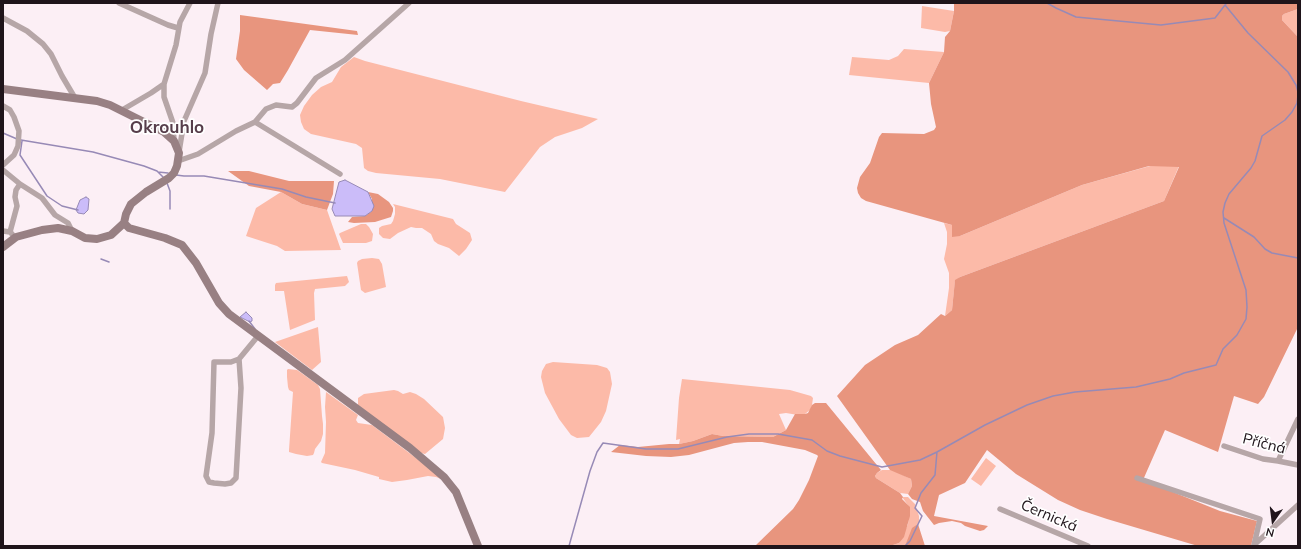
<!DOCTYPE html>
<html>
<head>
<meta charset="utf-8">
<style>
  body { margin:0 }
  #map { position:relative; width:1301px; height:549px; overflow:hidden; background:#fceff5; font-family:Mulish,sans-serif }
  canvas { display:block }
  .frame { position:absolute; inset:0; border:4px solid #1f141a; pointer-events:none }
  .north { position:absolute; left:1253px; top:501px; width:40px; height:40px; -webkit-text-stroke:3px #fff; paint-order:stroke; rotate:194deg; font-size:11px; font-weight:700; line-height:16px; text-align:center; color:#1f141a }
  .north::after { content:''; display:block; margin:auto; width:14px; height:18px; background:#1f141a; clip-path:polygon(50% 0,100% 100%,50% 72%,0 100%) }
</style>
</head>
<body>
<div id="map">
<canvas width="1301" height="549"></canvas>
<div class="frame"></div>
<div class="north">N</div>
</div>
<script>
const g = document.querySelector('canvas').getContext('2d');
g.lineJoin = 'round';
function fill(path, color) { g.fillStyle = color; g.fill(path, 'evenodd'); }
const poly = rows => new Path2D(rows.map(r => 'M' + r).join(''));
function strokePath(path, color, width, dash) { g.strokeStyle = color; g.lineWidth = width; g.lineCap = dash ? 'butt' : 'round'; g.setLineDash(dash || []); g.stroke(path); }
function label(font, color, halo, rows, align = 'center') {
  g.font = font + ' Mulish,sans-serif'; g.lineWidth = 3.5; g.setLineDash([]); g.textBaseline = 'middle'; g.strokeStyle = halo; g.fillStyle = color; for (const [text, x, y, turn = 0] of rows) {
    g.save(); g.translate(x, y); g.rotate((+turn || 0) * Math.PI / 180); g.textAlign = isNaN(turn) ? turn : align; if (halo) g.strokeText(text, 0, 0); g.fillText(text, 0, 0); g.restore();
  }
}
fill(poly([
  [922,6,954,11,950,31,945,32,921,28],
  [1298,9,1298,37,1282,20,1282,16,1284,14],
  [904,49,944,52,929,83,849,75,852,57,889,60,898,56],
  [354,57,365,61,521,101,598,119,582,128,555,137,540,147,505,192,440,179,376,173,368,171,364,168,362,148,356,144,311,134,304,129,301,122,300,115,304,106,312,95,321,87,332,82,341,67],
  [1150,166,1179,166,1164,201,960,277,955,281,952,310,945,316,949,288,949,273,944,259,947,244,947,232,944,223,952,225,960,236,1082,185],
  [281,192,302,204,327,210,341,250,285,251,277,246,246,236,256,208],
  [393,204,453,219,456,224,470,233,472,240,466,249,459,256,449,248,438,244,434,241,431,234,422,228,416,228,411,227,398,233,390,239,383,238,379,234,379,228,382,226,391,224,393,221,395,214,395,207],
  [361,224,366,224,369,227,373,234,372,241,366,243,343,243,339,234,340,233],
  [372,258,379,259,382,264,386,287,365,293,361,290,357,263,358,261,362,259],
  [347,276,349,282,345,286,315,289,314,293,315,320,290,330,284,291,275,291,275,285,276,283],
  [318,327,321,362,312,370,275,342],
  [553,362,597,365,607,368,610,372,612,384,606,411,601,422,589,437,577,438,571,435,559,419,545,393,541,377,542,371,546,364],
  [288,369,297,370,300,372,318,385,320,389,322,416,323,424,323,434,321,441,315,449,314,453,313,455,307,456,296,454,289,452,289,450,293,392,289,390,288,387,287,377,287,370],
  [682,379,790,390,811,396,813,398,812,405,811,409,805,414,798,415,786,413,779,414,786,430,773,437,723,436,712,434,693,441,679,444,680,439,676,440,679,398],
  [394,390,398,391,403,394,410,392,416,394,424,399,443,417,445,428,443,439,425,454,421,453,358,405,358,398,364,394],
  [326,392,358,415,356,420,358,423,372,425,436,473,441,479,436,477,428,476,407,480,392,482,379,479,379,477,355,470,322,463,321,462,325,453,326,422,325,407],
  [986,458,996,466,981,486,971,479],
  [882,470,893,470,911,479,912,486,908,494,900,493,876,478,875,476,877,473],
  [902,497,908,497,915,504,919,516,919,523,905,546,890,546,899,543,908,524,910,508]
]), '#fcbaa8');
fill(poly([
  [954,3,1298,3,1298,9,1284,14,1282,16,1282,20,1298,37,1298,327,1264,397,1258,404,1234,396,1218,452,1165,430,1143,480,1220,511,1257,521,1251,546,1198,546,1107,519,1080,510,1058,500,1016,474,987,450,965,483,939,495,934,516,988,526,984,530,980,531,965,526,961,523,952,521,939,523,934,525,923,511,920,502,912,499,908,494,912,486,911,479,890,470,837,396,865,365,895,345,918,335,941,314,945,316,952,310,955,280,960,277,1164,201,1179,167,1149,166,1082,185,960,236,952,237,952,225,866,201,861,198,858,193,857,188,860,177,870,163,879,137,882,133,924,134,934,130,936,127,931,104,929,83,944,52,945,37,950,31,954,11],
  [240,15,357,31,358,35,310,30,288,70,280,83,273,84,267,90,244,70,236,59,240,31],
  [228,171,249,171,289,181,334,181,333,194,327,210,302,204,281,192,249,186],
  [368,192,378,194,389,202,393,208,393,211,391,217,375,222,354,223,348,222,352,217,365,216,372,211,372,199],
  [815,403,826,403,881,470,877,473,875,476,876,478,900,493,903,497,902,499,910,507,910,516,904,537,899,543,890,546,755,546,793,509,799,500,809,480,818,456,817,455,805,450,762,442,748,442,734,443,689,455,671,457,646,456,611,452,620,445,638,447,669,444,679,444,693,441,712,434,723,436,773,437,786,430,795,414,805,414,808,413,812,405],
  [918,524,925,546,905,546,912,528]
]), '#e8957e');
const water = poly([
  [345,180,368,192,374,206,372,211,365,216,335,216,332,209,339,182,345,180],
  [86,197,89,199,88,210,84,214,78,213,76,210,80,200,86,197],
  [246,312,252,318,252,321,250,322,240,317,246,312]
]);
fill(water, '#cbbcf9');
strokePath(water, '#978ab6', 1);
strokePath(poly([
  [1047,3,1056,8,1076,17,1161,25,1215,18,1225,5],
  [1227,3,1225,5,1248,33,1288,72,1296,85,1298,92],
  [3,133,17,139],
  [21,140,93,152,144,166,157,171,164,178],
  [22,141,20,155,47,196,62,206,78,210],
  [158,172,168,173],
  [176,175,184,176,204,176,282,189,306,197,335,203],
  [167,183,170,191,170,209],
  [1224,218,1254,237,1265,249,1272,253,1298,258],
  [101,259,109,262],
  [249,321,255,329],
  [569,546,590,471,597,452,603,443,646,449,678,449,727,437,749,434,778,434,812,440,827,451,840,456,882,467,920,460,937,452],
  [905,546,910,541,922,516,915,508,921,493,935,475,937,452,985,425,1027,405,1053,396,1075,392,1136,387,1170,379,1184,373,1216,365,1223,349,1237,335,1246,319,1247,307,1246,290,1224,223,1223,212,1225,203,1229,194,1251,168,1255,161,1262,136,1285,120,1292,112,1297,103,1298,95]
]), '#978ab6', 1.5);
strokePath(poly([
  [119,3,168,25,178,28],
  [3,18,27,31,43,44,51,54,62,76,75,98],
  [3,106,10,110,14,117,19,131,18,146,14,155,3,165],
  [122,110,151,93,164,84],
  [255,122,266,109,276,105,292,107,297,103,316,78,345,60,409,3],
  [174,141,173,123,164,97,164,84,176,45,180,22,190,3],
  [179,152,184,121,205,73,211,34,218,3],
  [178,161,198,154,236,131,255,122,340,174],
  [3,170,20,184,42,198,55,215,68,223,72,231],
  [3,231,10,232,12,234],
  [10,232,17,206,15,197,16,190,20,184],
  [239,359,241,388,236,478,231,483,225,484,214,483,209,482,206,476,212,433,214,362,231,362,239,359,258,336],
  [1224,446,1263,459,1278,461,1298,465],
  [1278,461,1298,419],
  [1137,478,1260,519,1254,545],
  [1000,509,1088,546],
  [1254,545,1298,505]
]), '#b6a6a7', 5.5);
strokePath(poly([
  [3,89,97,101,110,105,164,132,174,141,179,153,177,166,174,173,169,178,146,192,131,204,126,214,124,223,129,228,165,238,182,245,196,263,219,303,229,314,410,448,444,477,456,492,478,546],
  [3,247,16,237,42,230,58,228,72,231,85,238,97,239,111,235,124,223]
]), '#988083', 8);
label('15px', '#1f141a', '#fff', [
  ["Příčná",1264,444,14],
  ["Černická",1049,516,23]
]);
label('bold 17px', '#573e4b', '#fff', [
  ["Okrouhlo",167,128]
]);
</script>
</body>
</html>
